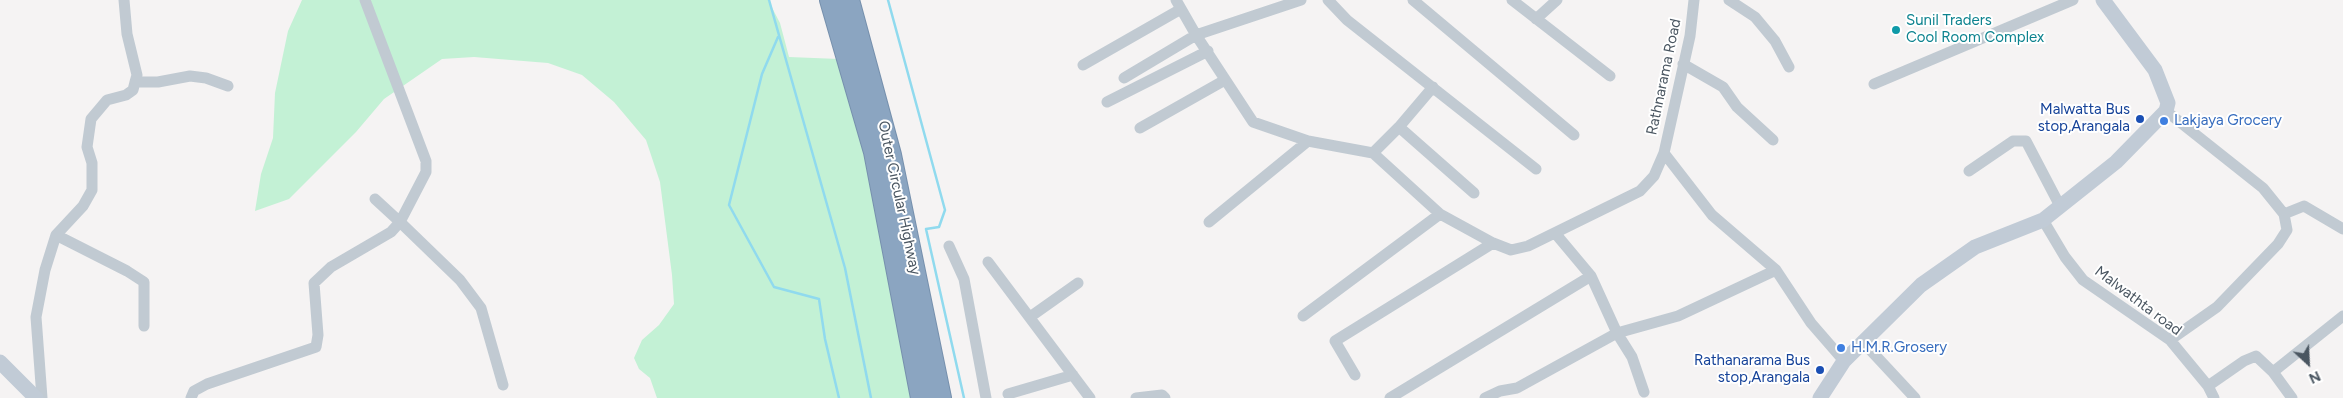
<!DOCTYPE html>
<html>
<head>
<meta charset="utf-8">
<style>
  body { margin:0 }
  #map { position:relative; width:2343px; height:398px; overflow:hidden; background:#f5f3f3; font-family:Figtree,sans-serif }
  canvas { display:block }
  .north { position:absolute; left:2283px; top:338px; width:50px; height:50px; -webkit-text-stroke:4px #fff; paint-order:stroke; rotate:155deg; font-size:14px; font-weight:700; line-height:20px; text-align:center; color:#4a5661 }
  .north::after { content:''; display:block; margin:auto; width:18px; height:22px; background:#4a5661; clip-path:polygon(50% 0,100% 100%,50% 72%,0 100%) }
</style>
</head>
<body>
<div id="map">
<canvas width="2343" height="398"></canvas>
<div class="north">N</div>
</div>
<script>
const g = document.querySelector('canvas').getContext('2d');
g.lineJoin = 'round';
function fill(path, color) { g.fillStyle = color; g.fill(path, 'evenodd'); }
const poly = rows => new Path2D(rows.map(r => 'M' + r).join(''));
function strokePath(path, color, width, dash) { g.strokeStyle = color; g.lineWidth = width; g.lineCap = dash ? 'butt' : 'round'; g.setLineDash(dash || []); g.stroke(path); }
function label(font, color, halo, rows, align = 'center') {
  g.font = font + ' Figtree,sans-serif'; g.lineWidth = 4; g.setLineDash([]); g.textBaseline = 'middle'; g.strokeStyle = halo; g.fillStyle = color; for (const [text, x, y, turn = 0] of rows) {
    g.save(); g.translate(x, y); g.rotate((+turn || 0) * Math.PI / 180); g.textAlign = isNaN(turn) ? turn : align; if (halo) g.strokeText(text, 0, 0); g.fillText(text, 0, 0); g.restore();
  }
}
fill(poly([
  [302,0,768,0,780,23,789,57,839,59,873,189,914,398,657,398,650,378,639,369,634,358,642,340,659,325,674,304,672,275,660,182,646,140,614,102,582,75,548,63,474,57,442,59,384,99,356,132,289,199,255,211,261,174,273,138,275,93,288,31]
]), '#c3f1d5');
strokePath(poly([
  [769,0,845,268,871,398],
  [888,0,945,210,939,227,926,229,964,398],
  [778,37,762,74,729,205,774,287,819,299,825,339,839,398]
]), '#90daee', 2.5);
const highway = poly([
  [830,0,874,152,921,398],
  [849,0,891,155,941,398]
]);
strokePath(highway, '#7690ad', 22);
strokePath(poly([
  [365,0,426,161,426,172,400,222,375,199],
  [1176,0,1196,35,1253,122,1308,141,1373,153,1440,214,1493,243,1511,250,1528,246,1640,191,1654,176,1664,153],
  [1328,0,1347,20,1536,169],
  [1413,0,1574,135],
  [1512,0,1610,76],
  [1694,0,1690,36,1664,153,1712,215,1776,270,1811,323,1844,361],
  [1729,0,1755,17,1775,41,1789,67],
  [1536,19,1557,0],
  [1683,64,1723,87,1737,107,1773,140],
  [1083,65,1181,9],
  [1124,78,1196,35,1301,0],
  [135,82,158,82,190,76,206,78,228,86],
  [1874,84,2073,0],
  [1433,87,1399,127,1474,193],
  [1107,102,1208,51],
  [2166,111,2263,188,2284,214,2287,230,2278,244,2217,307,2170,340],
  [1140,128,1225,80],
  [1373,153,1399,127],
  [1969,171,2013,141,2026,141,2060,206],
  [2284,214,2304,206,2343,229],
  [2043,220,2065,257,2083,280,2170,340,2208,386,2244,361,2256,356,2273,372,2343,316],
  [1209,222,1308,141],
  [1555,233,1591,276,1617,333,1632,357,1644,392],
  [56,235,127,271,144,282,144,326],
  [949,246,964,279,986,398],
  [988,262,1090,398],
  [1303,316,1440,214],
  [1030,317,1078,283],
  [1862,341,1915,398],
  [2273,372,2292,398],
  [1355,375,1335,341,1493,243],
  [2208,386,2214,398],
  [1008,394,1073,375],
  [42,398,36,317,45,270,56,235,83,206,92,190,92,163,87,147,91,119,107,100,126,95,133,90,135,82,137,75,127,34,124,0],
  [191,398,194,391,207,384,316,347,318,335,314,283,331,267,391,232,400,222,460,280,481,308,503,385],
  [1136,398,1162,395,1165,398],
  [1390,398,1591,276],
  [1485,398,1500,391,1517,388,1617,333,1678,316,1776,270]
]), '#c1cad2', 11);
strokePath(poly([
  [0,362,36,398],
  [1820,398,1844,361,1921,285,1975,247,2043,220,2116,162,2166,111,2168,103,2155,70,2103,0]
]), '#c1cbd6', 15);
strokePath(highway, '#8ba5c1', 20);
for (const [x, y, r, color] of [
  [1896,30,5,"#0f9aa8"],
  [2140,119,5,"#1a4fb4"],
  [2164,121,5,"#3f7fe0"],
  [1841,348,5,"#3f7fe0"],
  [1820,370,5,"#1a4fb4"]
]) { const dot = new Path2D(); dot.arc(x, y, r, 0, 2 * Math.PI); g.fillStyle = color; g.fill(dot); strokePath(dot, '#fff', 2); }
label('15px', '#0d838f', '#fff', [
  ["Sunil Traders",1906,21],
  ["Cool Room Complex",1906,38]
], 'left');
label('15px', '#4a5661', '#fff', [
  ["Rathnarama Road",1664,77,-78],
  ["Outer Circular Highway",899,198,78],
  ["Malwathta road",2138,301,37]
]);
label('15px', '#164399', '#fff', [
  ["Malwatta Bus",2130,110],
  ["stop,Arangala",2130,127],
  ["Rathanarama Bus",1810,361],
  ["stop,Arangala",1810,378]
], 'right');
label('15px', '#366cbe', '#fff', [
  ["Lakjaya Grocery",2174,121],
  ["H.M.R.Grosery",1851,348]
], 'left');
</script>
</body>
</html>
